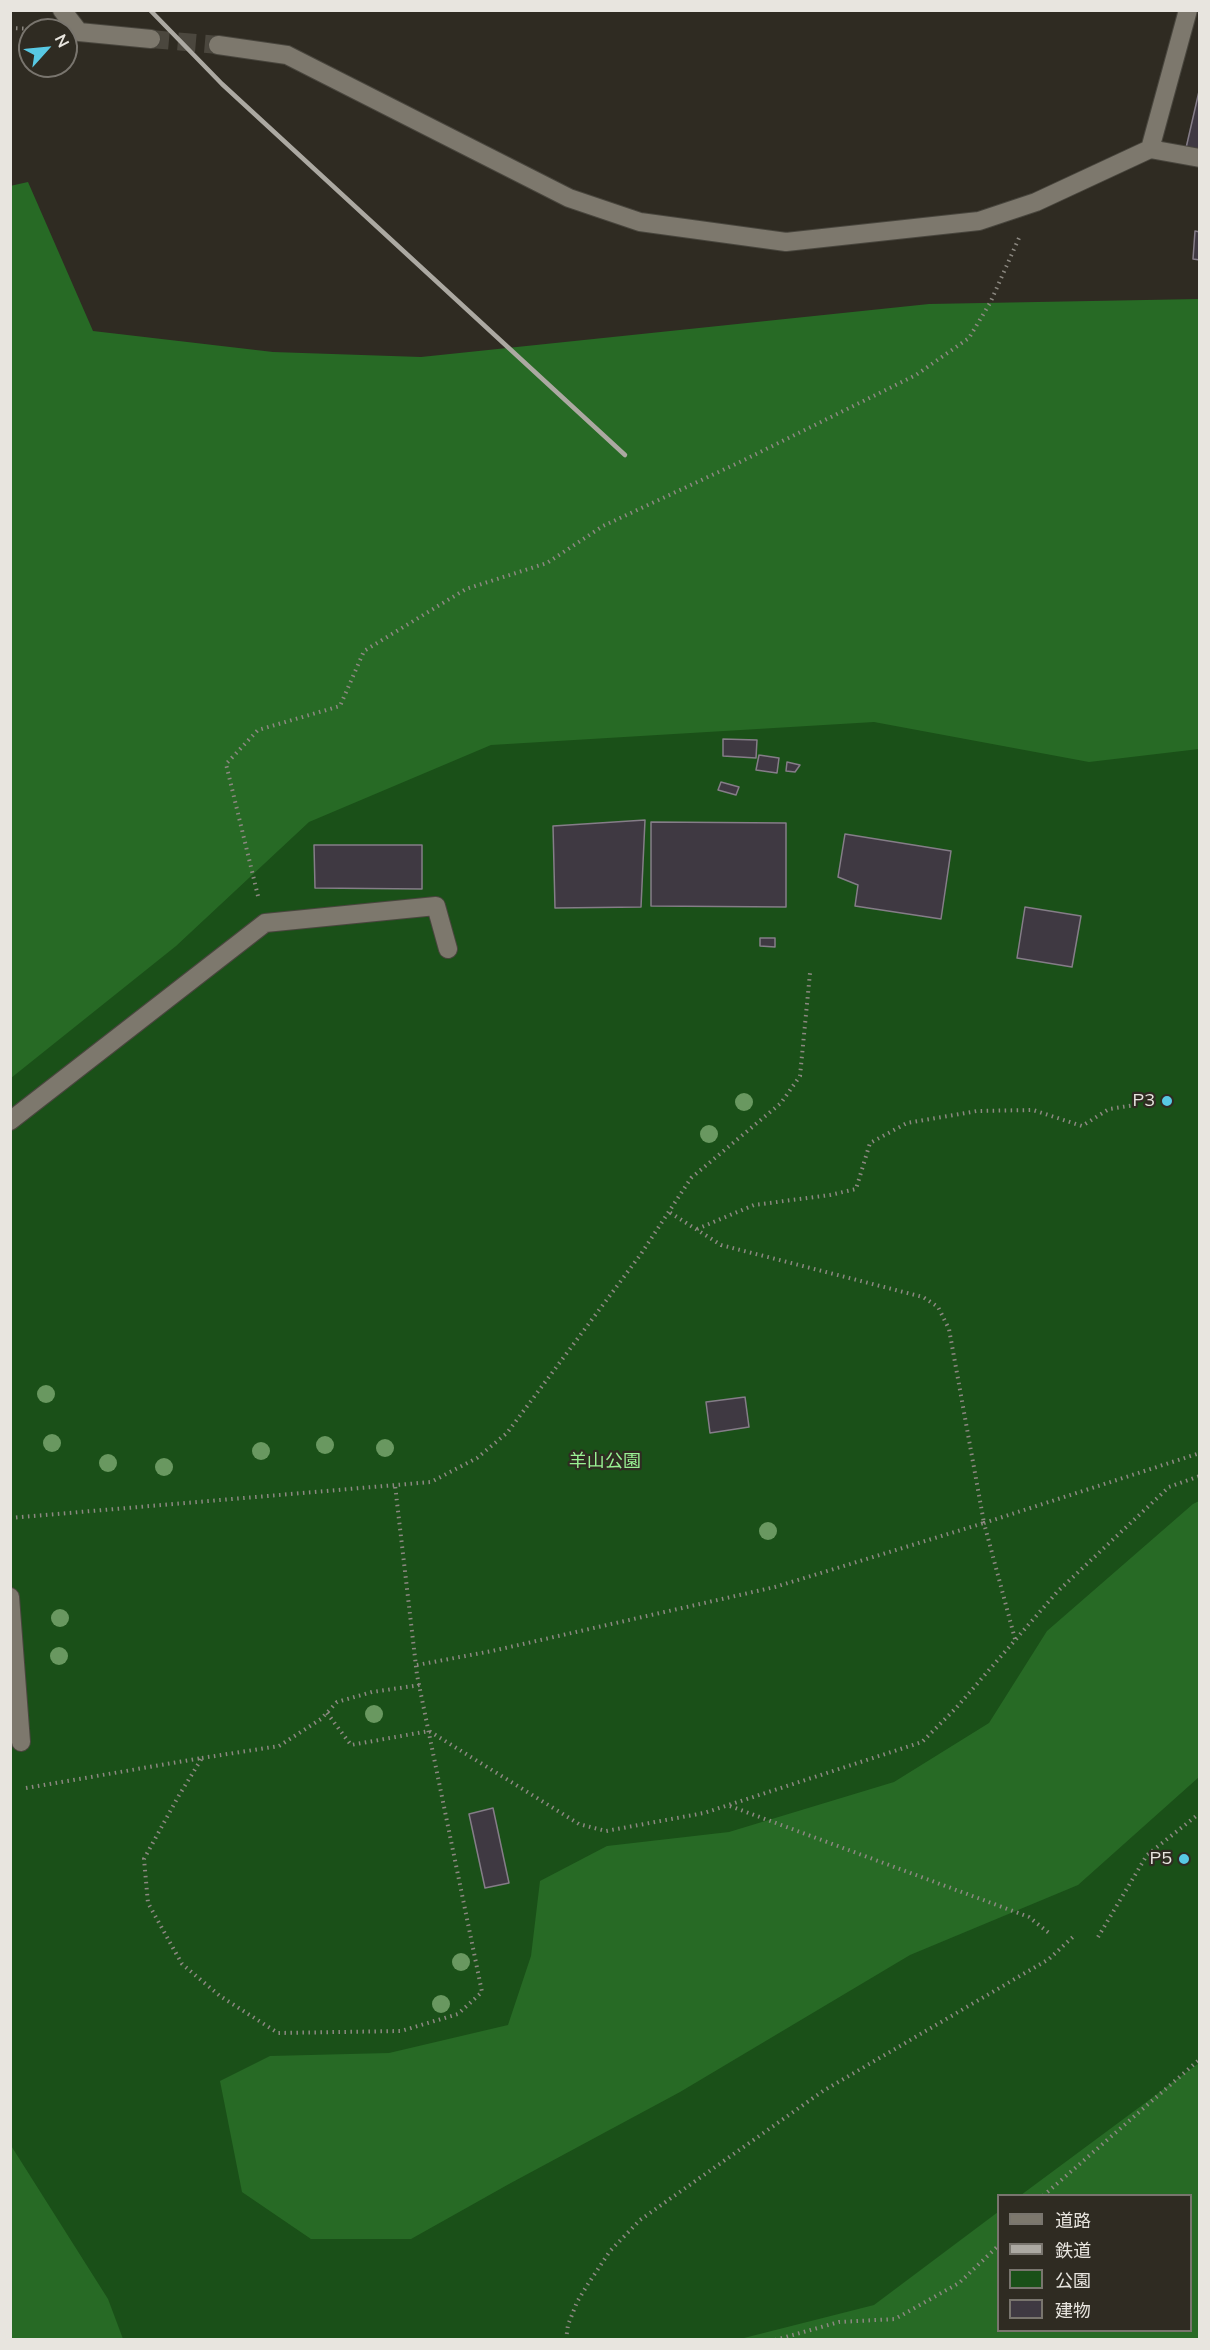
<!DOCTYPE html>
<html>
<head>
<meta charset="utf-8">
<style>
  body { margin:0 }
  #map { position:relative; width:1210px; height:2350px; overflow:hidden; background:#2f2b22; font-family:Mulish,"Noto Sans JP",sans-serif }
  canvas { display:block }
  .frame { position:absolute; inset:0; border:12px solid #e8e5df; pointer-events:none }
  .legend { position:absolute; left:997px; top:2194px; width:195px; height:138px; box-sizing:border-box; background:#2f2b22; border:2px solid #79756e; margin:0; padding:8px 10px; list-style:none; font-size:18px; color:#e8e5df }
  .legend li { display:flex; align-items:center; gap:12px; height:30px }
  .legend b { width:30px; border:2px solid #79756e }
  .north { position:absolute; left:18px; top:18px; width:60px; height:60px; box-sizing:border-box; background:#2f2b22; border:2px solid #79756e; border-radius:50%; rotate:63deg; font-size:16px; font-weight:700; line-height:24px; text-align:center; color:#e8e5df }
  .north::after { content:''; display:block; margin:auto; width:21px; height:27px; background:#58c9e4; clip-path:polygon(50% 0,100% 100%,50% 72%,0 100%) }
</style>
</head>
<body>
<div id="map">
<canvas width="1210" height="2350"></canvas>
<div class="frame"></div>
<ul class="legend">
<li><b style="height:8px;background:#7d786d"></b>道路</li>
<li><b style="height:8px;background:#aca9a2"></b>鉄道</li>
<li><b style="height:16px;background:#1a5018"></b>公園</li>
<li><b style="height:16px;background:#3f3942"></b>建物</li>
</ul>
<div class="north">N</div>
</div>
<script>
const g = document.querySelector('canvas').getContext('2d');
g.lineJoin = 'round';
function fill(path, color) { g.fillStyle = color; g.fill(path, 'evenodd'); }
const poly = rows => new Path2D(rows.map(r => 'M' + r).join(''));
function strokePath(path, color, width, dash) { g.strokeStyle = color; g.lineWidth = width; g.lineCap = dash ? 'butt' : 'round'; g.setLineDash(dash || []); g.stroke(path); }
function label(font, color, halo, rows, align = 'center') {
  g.font = font + ' Mulish,"Noto Sans JP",sans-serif'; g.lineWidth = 4.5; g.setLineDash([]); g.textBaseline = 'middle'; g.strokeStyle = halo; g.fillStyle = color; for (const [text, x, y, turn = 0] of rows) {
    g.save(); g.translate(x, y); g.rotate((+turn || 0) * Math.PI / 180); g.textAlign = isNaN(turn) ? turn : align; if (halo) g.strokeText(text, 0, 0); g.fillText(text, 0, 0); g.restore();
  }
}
fill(poly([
  [1199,341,1199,2079,1059,2195,998,2196,998,2257,795,2340,11,2339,10,845]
]), '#1a5018');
fill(poly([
  [28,182,93,331,273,352,421,357,929,304,1199,299,1199,749,1089,762,874,722,491,745,309,822,176,946,11,1078,10,186],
  [1199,1501,1199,1777,1078,1885,910,1955,680,2092,509,2184,411,2239,311,2239,242,2192,220,2081,270,2056,389,2053,508,2025,531,1956,540,1881,607,1846,729,1832,894,1782,989,1723,1047,1631,1193,1504],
  [1199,2063,1199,2339,740,2339,874,2305,998,2212,998,2330,1190,2330,1190,2196,1021,2195],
  [10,2144,108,2299,123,2339,11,2339]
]), '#276a25');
const building = poly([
  [1200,87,1200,151,1186,148,1200,87],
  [1195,231,1200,232,1200,260,1193,259,1195,231],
  [723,739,757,740,756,758,723,756,723,739],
  [759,755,779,758,777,773,756,770,759,755],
  [787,762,800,765,795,772,786,771,787,762],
  [721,782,739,787,736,795,718,790,721,782],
  [645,820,641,907,555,908,553,826,645,820],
  [651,822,786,823,786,907,651,906,651,822],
  [845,834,951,851,941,919,855,906,858,885,838,877,845,834],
  [314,845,422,845,422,889,315,888,314,845],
  [1025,907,1081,916,1072,967,1017,958,1025,907],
  [760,938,775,938,775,947,760,946,760,938],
  [745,1397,749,1427,710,1433,706,1402,745,1397],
  [493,1808,509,1883,485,1888,469,1814,493,1808]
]);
fill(building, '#3f3942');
strokePath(building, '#857d88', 1.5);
strokePath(poly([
  [151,39,218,45]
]), '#4b473e', 18, [18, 9]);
const minor = poly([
  [62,10,79,32,151,39],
  [218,45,287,55,569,198,640,222,786,242,979,221,1036,202,1150,149,1200,158],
  [1150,149,1188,10],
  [10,1121,265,923,436,906,448,949],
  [10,1597,21,1742]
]);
strokePath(minor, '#49463e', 20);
strokePath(poly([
  [10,28,40,29],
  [258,896,226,764,258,730,340,706,364,651,466,589,547,563,603,526,740,462,916,375,969,338,990,303,1019,238],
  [697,1229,754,1205,830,1195,856,1189,870,1143,907,1123,977,1111,1033,1110,1082,1126,1109,1109,1135,1105],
  [10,1518,431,1482,477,1458,507,1433,641,1254,691,1178,781,1103,800,1076,810,973],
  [1015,1639,984,1523,1200,1453],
  [417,1665,492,1651,775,1587,984,1523,949,1329,938,1307,923,1297,721,1245,669,1212],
  [327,1713,351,1745,429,1731,579,1824,606,1831,704,1813,922,1742,956,1708,1057,1592,1169,1487,1200,1476],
  [202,1758,279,1746,321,1719,337,1702,372,1692,420,1685],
  [26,1788,202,1758,178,1797,144,1859,148,1903,182,1964,220,1996,278,2033,401,2031,458,2014,482,1992,417,1675,395,1485],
  [730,1806,1029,1917,1049,1933],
  [1098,1937,1147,1855,1200,1813],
  [1043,2196,1200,2059],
  [566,2340,568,2325,577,2302,588,2284,610,2251,640,2220,823,2091,1049,1959,1075,1935],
  [775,2340,839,2322,895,2319,959,2283,998,2246]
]), '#8c8881', 4, [1.5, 4.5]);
strokePath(minor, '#7d786d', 18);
strokePath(poly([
  [150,10,222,84,625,455]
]), '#aca9a2', 4.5);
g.fillStyle = '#699860';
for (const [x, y] of [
  [744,1102],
  [709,1134],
  [46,1394],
  [52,1443],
  [325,1445],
  [385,1448],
  [261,1451],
  [108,1463],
  [164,1467],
  [768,1531],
  [60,1618],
  [59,1656],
  [374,1714],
  [461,1962],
  [441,2004]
]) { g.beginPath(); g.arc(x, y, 9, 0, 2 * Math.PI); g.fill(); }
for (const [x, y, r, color] of [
  [1167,1101,6,"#58c9e4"],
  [1184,1859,6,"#58c9e4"]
]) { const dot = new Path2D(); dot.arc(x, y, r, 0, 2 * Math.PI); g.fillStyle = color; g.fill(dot); strokePath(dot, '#2f2b22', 2); }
label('18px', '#e8e5df', '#2f2b22', [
  ["P3",1155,1101],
  ["P5",1172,1859]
], 'right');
label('18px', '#99f193', '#2f2b22', [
  ["羊山公園",605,1462]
]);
</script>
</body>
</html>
